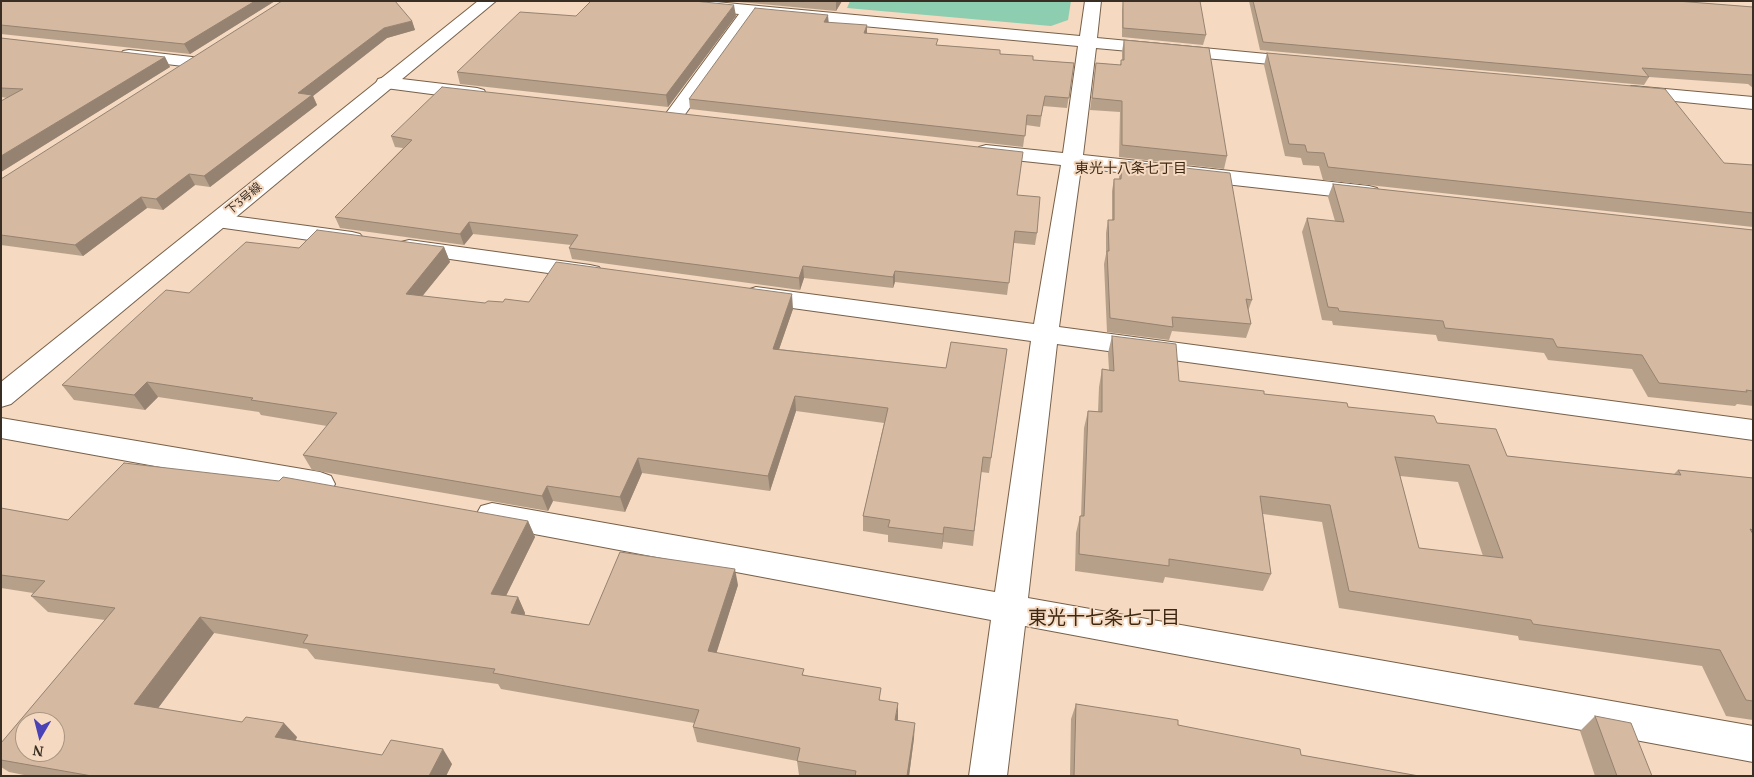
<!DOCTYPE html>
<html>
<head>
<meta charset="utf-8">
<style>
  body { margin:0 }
  #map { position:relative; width:1754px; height:777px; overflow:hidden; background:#f5d9c0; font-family:"PT Serif",serif }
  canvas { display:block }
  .frame { position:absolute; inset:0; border:2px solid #392e24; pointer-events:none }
  .north { position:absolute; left:15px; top:712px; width:50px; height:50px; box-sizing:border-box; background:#f5d9c0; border:1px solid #aa9582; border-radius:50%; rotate:188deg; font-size:14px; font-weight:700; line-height:20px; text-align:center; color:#392e24 }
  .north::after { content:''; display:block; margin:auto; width:18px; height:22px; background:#4b41b7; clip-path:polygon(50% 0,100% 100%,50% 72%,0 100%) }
</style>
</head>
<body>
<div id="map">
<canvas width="1754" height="777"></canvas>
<div class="frame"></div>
<div class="north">N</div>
</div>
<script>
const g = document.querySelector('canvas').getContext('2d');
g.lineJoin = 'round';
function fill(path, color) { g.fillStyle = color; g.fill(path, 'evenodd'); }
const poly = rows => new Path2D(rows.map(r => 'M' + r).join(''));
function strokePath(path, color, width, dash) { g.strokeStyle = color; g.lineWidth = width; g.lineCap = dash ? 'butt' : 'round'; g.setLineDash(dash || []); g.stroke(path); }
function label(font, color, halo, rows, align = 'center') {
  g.font = font + ' "PT Serif","Noto Sans JP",serif'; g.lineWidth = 4; g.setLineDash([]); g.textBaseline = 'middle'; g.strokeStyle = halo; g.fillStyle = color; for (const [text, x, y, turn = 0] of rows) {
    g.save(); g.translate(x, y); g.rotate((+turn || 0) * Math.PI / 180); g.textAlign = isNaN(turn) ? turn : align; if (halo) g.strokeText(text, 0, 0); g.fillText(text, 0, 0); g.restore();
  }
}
fill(poly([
  [850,1,1071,1,1068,20,1051,26,847,8]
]), '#8dcdb0');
const minor = poly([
  [642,1,705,1,1080,36,1085,1,1101,1,1097,38,1309,58,1312,62,1309,66,1303,67,1096,48,1083,155,1369,186,1377,188,1380,193,1377,198,1369,200,1081,168,1059,327,1753,420,1753,440,1057,344,1028,598,1753,726,1753,762,1025,626,1007,776,969,776,991,620,481,524,476,515,481,506,492,503,995,592,1031,341,756,303,747,300,744,295,747,290,756,287,1034,324,1061,165,986,157,979,155,976,151,979,147,986,145,1063,153,1078,46,755,16,681,120,674,122,667,120,664,116,739,14,650,6,644,4,642,1],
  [129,50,192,57,198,58,201,62,198,66,192,67,123,59,120,55,123,51,129,50],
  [385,77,477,88,484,90,486,94,484,98,477,100,378,87,376,83,378,79,385,77],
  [1632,86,1753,97,1753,109,1625,96,1623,92,1625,88,1632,86],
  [218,214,352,232,360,234,364,239,360,244,352,246,210,226,207,221,210,216,218,214],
  [409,240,590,265,599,267,602,272,599,277,590,279,401,252,397,247,401,242,409,240],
  [1,418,320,472,331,476,335,484,331,492,320,496,1,438,1,418]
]);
const tertiary = poly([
  [478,1,496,1,11,404,1,407,1,382,478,1]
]);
strokePath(minor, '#786049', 2);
strokePath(tertiary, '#786049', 2);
fill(minor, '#fff');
fill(tertiary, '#fff');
fill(poly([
  [1,1,275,1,190,54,1,34],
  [729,1,842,1,836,11],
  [1123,1,1206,35,1203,45,1122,37,1122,10],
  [1249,1,1677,1,1753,7,1753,88,1748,84,1649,77,1644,85,1260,50],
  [576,16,736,16,668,107,460,84,457,72],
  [412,21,415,30,387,38,313,96,317,105,210,187,195,185,163,210,147,208,83,256,1,245,1,179],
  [829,23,867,33,938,45,1000,50,1000,54,1033,60,1074,63,1067,108,1043,106,1040,127,1026,125,1023,147,690,109,689,99],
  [1,38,165,57,170,67,1,172,1,101,7,98,1,97],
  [1124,40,1227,156,1224,169,1119,157,1120,112,1090,110,1096,63,1120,65,1122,60,1122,51],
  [1267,53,1724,163,1753,165,1753,227,1323,180,1319,166,1303,165,1301,158,1285,156,1264,65],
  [391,136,1017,195,1037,233,1035,245,1014,243,1007,295,895,282,893,288,804,278,800,290,572,259,569,248,571,245,473,234,464,245,340,228,335,217,403,148,395,147],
  [1122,161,1252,300,1248,311,1251,324,1246,338,1172,331,1169,340,1107,332,1104,264,1106,254,1106,233,1108,220,1112,220,1112,191,1114,179,1119,179,1119,173],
  [1333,184,1753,230,1753,406,1737,404,1735,406,1648,397,1632,369,1548,360,1544,353,1438,341,1436,335,1333,325,1332,321,1322,320,1302,232,1307,218,1335,221,1328,197],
  [444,247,450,262,422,296,485,303,529,302,793,309,779,349,946,368,1007,349,989,473,981,472,973,546,943,542,942,549,888,542,888,535,863,531,863,516,884,423,796,411,770,491,642,473,625,512,553,501,548,511,312,470,303,455,327,426,261,415,259,412,158,397,145,410,74,400,62,385,189,293,299,248],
  [1112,336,1179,381,1348,407,1437,423,1507,456,1674,474,1678,470,1752,478,1753,477,1753,720,1726,716,1702,666,1519,640,1518,636,1339,608,1322,522,1263,514,1271,574,1263,591,1165,577,1163,583,1075,571,1076,533,1080,516,1081,516,1084,428,1088,411,1098,412,1099,387,1102,369,1109,370,1108,353],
  [1400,476,1458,482,1483,556,1419,548],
  [1,508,68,520,528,521,535,537,506,596,518,597,525,613,525,615,589,625,738,585,716,653,805,675,881,700,898,718,898,720,914,738,909,776,799,775,797,761,697,742,693,727,694,723,501,689,498,684,315,659,307,649,214,633,158,708,297,737,296,740,382,755,452,764,446,776,29,776,9,772,1,767,1,743,105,620,48,612,31,596,33,593,1,588],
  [1076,704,1178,725,1301,755,1419,776,1070,776,1071,719],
  [1595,716,1652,776,1595,776,1580,731]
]), '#b7a08a');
fill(poly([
  [255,1,275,1,190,54,184,44],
  [836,1,842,1,836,11],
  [734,5,736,16,668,107,666,95],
  [828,15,829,25,824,22],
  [412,21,415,30,387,38,313,96,317,105,210,187,204,176,298,93,384,28],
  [867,25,867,35,864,33],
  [165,57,170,67,1,172,1,156],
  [189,174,195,185,163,210,156,199],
  [141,197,147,208,83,256,75,245],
  [469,222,473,234,464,245,460,234],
  [444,247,450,262,412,309,406,294],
  [803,266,804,278,800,290,799,278],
  [895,271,895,282,893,288,893,277],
  [792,294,793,309,774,364,773,349],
  [147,382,158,397,145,410,134,395],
  [795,396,796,411,770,491,768,476],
  [638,458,642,473,625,512,620,497],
  [547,486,553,501,548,511,542,496],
  [528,521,535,537,499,610,491,594],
  [944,527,943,542,942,549,943,534],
  [735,569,738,585,712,667,708,651],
  [518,597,525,613,518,629,511,613],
  [200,617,214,633,150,719,134,704],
  [898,703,898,718,895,735,895,720],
  [284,723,297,737,289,752,275,737],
  [915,723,914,738,909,776,907,776],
  [443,749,452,764,446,776,429,776]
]), '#958271');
const building = poly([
  [1,1,255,1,184,44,1,25,1,1],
  [282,1,395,1,412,21,384,28,298,93,312,95,204,176,189,174,156,199,141,197,75,245,1,235,1,179,282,1],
  [591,1,694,1,734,5,666,95,457,72,520,12,576,16,591,1],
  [1123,1,1200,1,1206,35,1123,28,1123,1],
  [1253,1,1677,1,1753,7,1753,75,1642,68,1649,77,1263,42,1253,1],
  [755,8,828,15,824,22,867,25,864,33,938,39,936,45,1000,50,1000,54,1033,56,1033,60,1074,63,1069,98,1045,96,1041,116,1027,115,1025,136,689,99,755,8],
  [1,38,165,57,1,156,1,101,23,89,1,88,1,38],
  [1124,40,1209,48,1227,156,1122,145,1122,101,1092,98,1096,63,1121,65,1121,60,1124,60,1124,40],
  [1267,53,1665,89,1724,163,1753,165,1753,213,1328,167,1324,153,1307,152,1305,145,1289,144,1267,53],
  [442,87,1023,152,1017,195,1040,197,1037,233,1015,231,1009,283,895,271,893,277,803,266,799,278,569,248,578,235,469,222,460,234,335,217,412,140,391,136,442,87],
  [1122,161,1230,173,1252,300,1246,299,1251,324,1172,317,1173,327,1110,318,1107,251,1109,251,1108,220,1114,220,1114,179,1121,179,1122,161],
  [1333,184,1753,230,1753,391,1746,390,1747,392,1659,383,1642,355,1557,347,1553,339,1445,328,1443,321,1339,311,1338,308,1328,307,1307,218,1344,222,1333,184],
  [317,230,444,247,406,294,485,303,488,301,503,302,505,299,529,302,556,262,792,294,773,349,946,368,951,342,1007,349,991,458,983,457,974,531,944,527,943,534,888,527,890,520,863,516,888,408,795,396,768,476,638,458,620,497,547,486,542,496,303,455,337,413,251,400,253,398,147,382,134,395,62,385,166,290,189,293,246,242,299,248,317,230],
  [1112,336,1176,344,1179,381,1264,391,1264,394,1347,403,1348,407,1434,416,1437,423,1496,429,1507,456,1681,475,1678,470,1753,478,1753,530,1750,529,1753,534,1753,701,1746,700,1720,650,1533,624,1531,620,1349,591,1330,505,1260,496,1271,574,1169,559,1169,566,1079,554,1080,516,1084,516,1088,411,1102,412,1102,369,1114,371,1112,336],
  [1395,457,1469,465,1503,558,1419,548,1395,457],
  [124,463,279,481,283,477,528,521,491,594,518,597,511,613,589,625,620,552,735,569,708,651,804,669,802,675,881,688,879,700,898,703,895,720,915,723,907,776,855,776,856,771,797,761,800,748,693,727,699,710,493,673,495,669,303,643,308,635,200,617,134,704,242,722,246,717,284,723,275,737,382,755,391,740,443,749,429,776,92,776,1,760,1,743,115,608,31,596,45,581,1,575,1,508,68,520,124,463],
  [25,722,55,722,55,752,25,752,25,722],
  [1076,704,1178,720,1178,725,1300,749,1301,755,1419,776,1074,776,1076,704],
  [1595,716,1631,723,1652,776,1617,776,1595,716]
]);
fill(building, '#d5baa1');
strokePath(building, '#958271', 1);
label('12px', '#392e24', '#f5d9c0', [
  ["下3号線",244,199,-40]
]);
label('14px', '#3d2813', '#f5d9c0', [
  ["東光十八条七丁目",1131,169]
]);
label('19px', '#3d2813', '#f5d9c0', [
  ["東光十七条七丁目",1104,619]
]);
</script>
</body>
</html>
